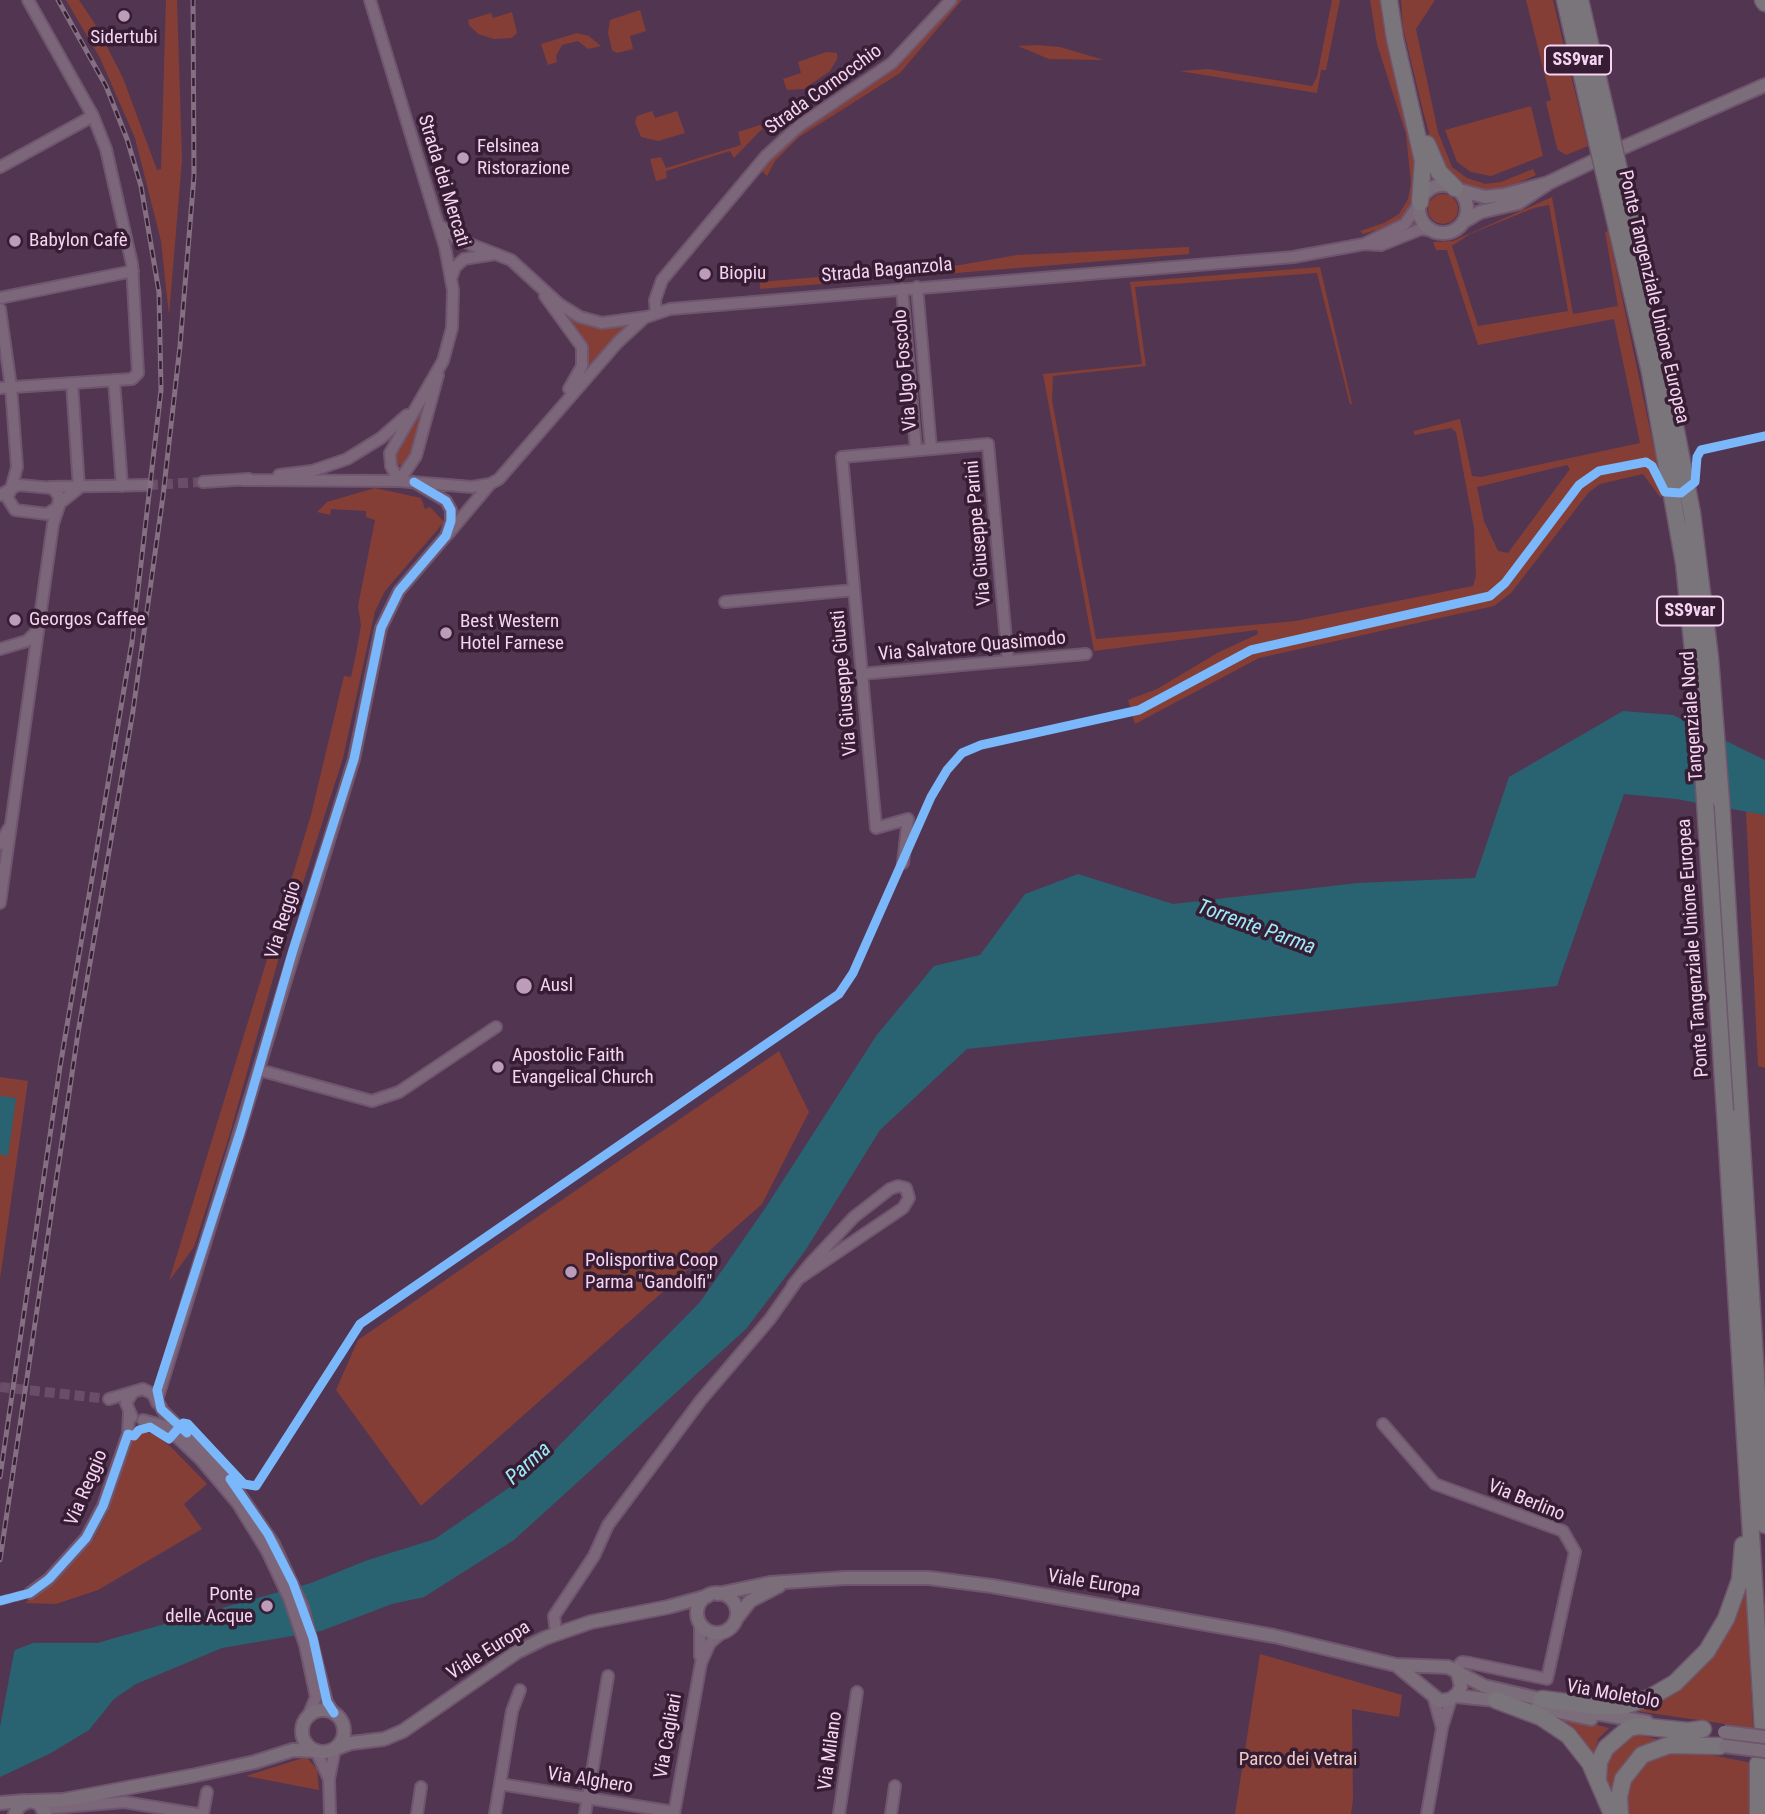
<!DOCTYPE html>
<html>
<head>
<meta charset="utf-8">
<style>
  body { margin:0 }
  canvas { display:block; background:#523550 }
</style>
</head>
<body>
<canvas width="1765" height="1814"></canvas>
<script>
const g = document.querySelector('canvas').getContext('2d');
g.lineJoin = 'round';
function fill(path, color) { g.fillStyle = color; g.fill(path, 'evenodd'); }
const poly = rows => new Path2D(rows.map(r => 'M' + r).join(''));
function strokePath(path, color, width, dash) { g.strokeStyle = color; g.lineWidth = width; g.lineCap = dash ? 'butt' : 'round'; g.setLineDash(dash || []); g.stroke(path); }
function label(font, color, halo, rows, align = 'center') {
  g.font = font + ' "Roboto Condensed",sans-serif'; g.lineWidth = 7; g.setLineDash([]); g.textBaseline = 'middle'; g.strokeStyle = halo; g.fillStyle = color; for (const [text, x, y, turn = 0] of rows) {
    g.save(); g.translate(x, y); g.rotate((+turn || 0) * Math.PI / 180); g.textAlign = isNaN(turn) ? turn : align; if (halo) g.strokeText(text, 0, 0); g.fillText(text, 0, 0); g.restore();
  }
}
fill(poly([
  [66,0,79,0,97,27,123,78,157,170,161,169,166,0,177,0,182,160,169,315,161,241,135,138,100,58],
  [957,0,962,0,900,73,799,137,775,161,767,176,760,169,805,127,891,71],
  [1332,0,1340,0,1326,70,1321,70,1317,93,1179,71,1208,69,1312,86,1317,77],
  [1370,0,1385,0,1417,164,1415,195,1408,212,1391,226,1363,234,1360,231,1384,223,1399,214,1408,199,1411,183,1406,134,1377,44],
  [1401,0,1435,0,1416,29,1438,132,1452,167,1467,178,1485,184,1501,182,1533,169,1536,175,1507,188,1487,191,1468,187,1449,175,1430,137,1423,111,1403,28],
  [1526,0,1553,0,1588,146,1566,155,1558,150,1556,144,1546,102,1551,100],
  [640,10,646,31,630,36,633,49,617,53,612,50,608,33,610,20],
  [512,12,517,33,512,38,494,39,478,34,469,25,468,20,491,13,493,18],
  [577,33,589,36,601,46,588,49,578,41,562,45,556,56,557,62,548,65,541,44],
  [1036,45,1060,47,1104,60,1049,59,1018,46],
  [826,52,837,53,837,59,830,71,804,89,787,90,783,79,801,73,798,62],
  [1531,106,1543,156,1491,176,1471,172,1457,162,1445,130],
  [652,111,655,118,677,111,685,133,658,141,641,137,635,122,637,116],
  [760,125,763,128,734,158,730,151,666,171,667,178,656,181,650,159,661,157,666,168,741,145,738,132],
  '1428 209a15 15 0 1 1 30 0a15 15 0 1 1-30 0Z',
  [1552,197,1573,314,1618,306,1605,232,1608,231,1664,496,1660,497,1643,474,1600,484,1589,492,1511,593,1494,606,1259,658,1135,724,1128,700,1157,689,1219,652,1258,634,1257,630,1094,651,1043,374,1142,364,1130,282,1320,267,1352,404,1350,404,1317,273,1135,287,1146,366,1053,376,1052,400,1096,639,1296,621,1473,586,1476,576,1474,528,1456,432,1451,428,1414,435,1414,431,1460,419,1472,476,1481,477,1640,443,1614,319,1478,345,1447,250,1436,250,1433,242,1453,241],
  [1549,205,1568,311,1478,326,1452,246,1470,234,1534,208],
  [1567,465,1570,469,1508,553,1498,551,1484,521,1477,487],
  [1189,247,1189,254,760,289,760,282,960,265,1017,255],
  [566,317,597,328,629,325,586,369,585,344],
  [421,409,410,459,405,465,398,465,395,452],
  [375,488,421,498,425,509,430,507,444,522,385,591,375,611,343,758,277,964,231,1130,194,1247,169,1281,311,815,344,676,351,677,356,654,361,625,358,606,375,520,366,517,366,511,331,509,330,515,317,512,327,502],
  [1746,811,1765,815,1765,1068,1758,1066],
  [779,1051,809,1112,762,1204,421,1506,336,1390,358,1340],
  [0,1077,28,1081,0,1279],
  [144,1431,156,1435,172,1448,207,1484,184,1504,202,1529,98,1590,56,1604,25,1603,49,1585,94,1539,108,1512,134,1436],
  [1746,1586,1753,1728,1629,1710,1665,1695],
  [1260,1654,1402,1695,1399,1717,1352,1709,1353,1800,1351,1814,1235,1814],
  [1553,1714,1609,1728,1598,1739,1593,1758,1578,1732],
  [1633,1733,1660,1740,1613,1798,1605,1783,1605,1759],
  [1680,1749,1752,1763,1754,1814,1625,1814,1626,1785,1645,1759],
  [306,1757,317,1769,319,1790,246,1776]
]), '#843e36');
fill(poly([
  [1623,711,1673,715,1765,760,1765,815,1676,799,1624,794,1557,986,967,1049,880,1130,805,1251,746,1329,514,1540,424,1597,392,1604,321,1631,222,1648,136,1684,114,1699,89,1730,51,1753,0,1777,0,1656,33,1643,97,1643,311,1583,365,1561,435,1539,536,1469,700,1302,766,1207,876,1036,934,966,980,955,1025,894,1078,874,1173,904,1358,883,1475,878,1509,777],
  [0,1096,16,1098,8,1156,0,1154]
]), '#296270');
fill(poly([
  [15,1647,0,1727,0,1652]
]), '#523550');
strokePath(poly([
  [148,485,203,482],
  [0,1387,109,1399],
  [0,1601,30,1593]
]), '#6b4d68', 10, [10, 5]);
strokePath(poly([
  [1763,1729,1765,1759]
]), '#6b4d68', 16, [16, 8]);
const minor = poly([
  [370,0,445,247,453,290,452,328,443,361,390,453,391,466,399,481],
  [0,167,93,116],
  [439,225,457,239,511,260,559,304,580,317,602,323,646,317],
  [1366,243,1405,224,1420,202],
  [452,276,455,267,464,259,495,254],
  [917,287,931,449],
  [902,289,916,450],
  [545,296,582,347,582,366,569,389],
  [0,298,133,271],
  [0,309,11,387,17,467,11,489,0,495],
  [656,313,655,300,662,280,766,156,799,126,892,63,951,0],
  [114,380,122,486],
  [72,383,79,488],
  [0,388,132,379,138,373,132,264,106,149,93,116,28,0],
  [279,475,312,471,347,459,381,438,407,415],
  [243,480,399,481,472,487,490,484,499,479,618,342,644,318,670,309,1293,257,1364,244,1381,245,1421,229,1435,231],
  [399,481,416,456,438,375],
  [203,482,249,479],
  [19,485,52,488,59,496,58,507,47,514,15,510,7,497,12,488,19,485],
  [50,487,148,485],
  [448,534,490,484],
  [725,602,854,590],
  [0,649,27,641,37,631],
  [861,674,1086,654],
  [0,844,9,828],
  [903,863,908,819,876,828,842,457,988,444,1008,661],
  [0,903,53,524,60,503,79,488],
  [259,1070,372,1101,399,1092,496,1027],
  [109,1399,143,1389,153,1394,157,1403],
  [132,1417,126,1403,133,1392],
  [143,1420,165,1426,201,1460,238,1504,267,1551,289,1598,305,1645,316,1697,309,1714],
  [1383,1424,1435,1484,1563,1531,1575,1552,1547,1679,1470,1663,1462,1662,1454,1670],
  [30,1593,49,1579,86,1538,103,1506,128,1434,129,1413],
  [700,1624,700,1656],
  [556,1633,554,1616,594,1556,608,1525,701,1400,770,1319,798,1279,903,1208,909,1198,906,1188,898,1186,890,1189,854,1217,811,1263,793,1285],
  [1434,1699,1442,1728],
  [334,1713,327,1702,303,1607,274,1544,229,1478,163,1411,157,1400,354,759,381,628,399,591,446,536,451,521,451,510,446,501,414,482],
  [316,1751,328,1777],
  [500,1784,674,1812],
  [52,1808,124,1802,197,1814],
  [203,1814,207,1792],
  [330,1814,329,1779,335,1749],
  [417,1814,421,1787],
  [495,1814,512,1711,520,1690],
  [585,1814,608,1676],
  [674,1814,701,1663,710,1643,723,1632],
  [839,1814,857,1692],
  [891,1814,895,1786],
  [1427,1814,1442,1728,1451,1699]
]);
const major = poly([
  [1624,147,1765,85],
  '1419 209a24 24 0 1 1 48 0a24 24 0 1 1-48 0Z',
  [1459,190,1485,197,1504,195,1548,183,1592,162],
  [1463,222,1480,212,1518,203,1547,184],
  '697 1613a20 20 0 1 1 40 0a20 20 0 1 1-40 0Z',
  [718,1594,770,1583,845,1578,929,1578,992,1586,1274,1636,1396,1665,1448,1667,1484,1686,1548,1701],
  [736,1619,750,1601,779,1586],
  [1396,1665,1440,1701,1451,1699,1458,1693,1461,1686,1458,1674],
  [1456,1696,1505,1701],
  [1537,1707,1591,1719],
  '302 1731a21 21 0 1 1 42 0a21 21 0 1 1-42 0Z',
  [1583,1711,1647,1722],
  [335,1749,351,1743,384,1739,403,1731,517,1652,545,1638,591,1622,668,1607,708,1596],
  [32,1801,63,1800,196,1775,255,1762,293,1750,316,1751],
  [0,1803,25,1801],
  [15,1814,19,1806,29,1801,39,1803,45,1814]
]);
const highway = poly([
  [1389,0,1395,39,1423,161,1420,202],
  [1565,0,1592,120],
  [1580,0,1607,117],
  [1763,0,1765,3],
  [1427,144,1439,172,1455,188],
  [1721,801,1765,1525],
  [1725,1111,1763,1729],
  [1542,1699,1595,1706,1624,1706,1649,1698,1675,1683,1707,1651,1726,1619,1740,1580,1743,1545],
  [1496,1700,1541,1717,1568,1735,1590,1763,1612,1814],
  [1758,1764,1758,1814],
  [1598,1778,1599,1762,1606,1748,1629,1728,1639,1726,1688,1731,1703,1729],
  [1620,1814,1619,1797,1623,1779,1642,1755,1669,1745,1720,1746]
]);
strokePath(minor, '#6f556d', 14);
strokePath(major, '#6f556d', 16);
strokePath(highway, '#6f556d', 19);
strokePath(minor, '#7c677a', 10);
strokePath(major, '#7b6e7a', 12);
strokePath(highway, '#7a757b', 16);
const rail = poly([
  [0,1477,60,1067,132,642,161,390,159,292,141,186,127,139,106,86,58,0],
  [0,1560,78,1033,133,711,163,496,180,346,194,176,193,0]
]);
strokePath(rail, '#857083', 5);
strokePath(rail, '#361d33', 2.5, [8]);
const majorBridge = poly([
  [1724,1732,1765,1737],
  [1725,1746,1765,1751]
]);
const highwayBridge = poly([
  [1607,117,1664,369,1692,513,1710,658,1721,801],
  [1592,120,1650,372,1684,563,1699,708,1725,1111]
]);
strokePath(majorBridge, '#6f556d', 16, []);
strokePath(highwayBridge, '#6f556d', 19, []);
strokePath(majorBridge, '#7b6e7a', 12);
strokePath(highwayBridge, '#7a757b', 16);
strokePath(poly([
  [187,1433,161,1409,157,1390,241,1130,293,950,354,759,381,628,399,591,446,536,451,521,451,510,446,501,414,482],
  [230,1479,268,1534,293,1583,313,1638,327,1702,334,1713],
  [0,1601,30,1593,49,1579,86,1538,103,1506,128,1434,134,1436,139,1430,150,1427,169,1439,183,1423,188,1424,244,1484,256,1486,360,1324,839,994,853,973,931,797,947,770,962,753,981,745,1139,710,1251,650,1490,596,1505,583,1579,485,1599,471,1646,462,1652,466,1665,492,1681,493,1695,482,1697,457,1701,450,1765,436]
]), '#7ab7fb', 9);
for (const [x, y, r, color] of [
  [124,16,7,"#bd9cb9"],
  [463,158,7,"#bd9cb9"],
  [15,241,7,"#bd9cb9"],
  [705,274,7,"#bd9cb9"],
  [15,620,7,"#bd9cb9"],
  [446,633,7,"#bd9cb9"],
  [524,986,9,"#bd9cb9"],
  [498,1067,7,"#bd9cb9"],
  [571,1272,7,"#bd9cb9"],
  [267,1606,7,"#bd9cb9"]
]) { const dot = new Path2D(); dot.arc(x, y, r, 0, 2 * Math.PI); g.fillStyle = color; g.fill(dot); strokePath(dot, '#361d33', 2.5); }
for (const [x, y, w] of [
  [1578,60,66],
  [1690,611,66]
]) { const box = new Path2D(); box.roundRect(x - w / 2, y - 14.5, w, 29, 5); g.fillStyle = '#361d33'; g.fill(box); strokePath(box, '#f6d4f1', 2); }
label('bold 18px', '#f6d4f1', null, [
  ["SS9var",1578,60],
  ["SS9var",1690,611]
]);
label('19px', '#f6d4f1', '#361d33', [
  ["Sidertubi",124,38,"center"],
  ["Felsinea",477,147],
  ["Ristorazione",477,169],
  ["Babylon Cafè",29,241],
  ["Biopiu",719,274],
  ["Georgos Caffee",29,620],
  ["Best Western",460,622],
  ["Hotel Farnese",460,644],
  ["Ausl",540,986],
  ["Apostolic Faith",512,1056],
  ["Evangelical Church",512,1078],
  ["Polisportiva Coop",585,1261],
  ["Parma \"Gandolfi\"",585,1283],
  ["Ponte",253,1595,"right"],
  ["delle Acque",253,1617,"right"]
], 'left');
label('19px', '#f6d4f1', '#361d33', [
  ["Strada Cornocchio",824,90,-36],
  ["Strada dei Mercati",443,181,73],
  ["Strada Baganzola",887,271,-5],
  ["Ponte Tangenziale Unione Europea",1653,297,77],
  ["Via Ugo Foscolo",906,370,-95],
  ["Via Giuseppe Parini",979,533,-95],
  ["Via Salvatore Quasimodo",972,647,-5],
  ["Via Giuseppe Giusti",845,683,-95],
  ["Tangenziale Nord",1693,716,-94],
  ["Via Reggio",284,920,-73],
  ["Ponte Tangenziale Unione Europea",1694,948,-94],
  ["Via Reggio",87,1488,-67],
  ["Via Berlino",1526,1501,22],
  ["Viale Europa",1094,1584,9],
  ["Viale Europa",489,1651,-32],
  ["Via Moletolo",1613,1695,10],
  ["Via Cagliari",669,1736,-80],
  ["Via Milano",831,1751,-82],
  ["Via Alghero",590,1781,9]
]);
label('19px', '#edcbc4', '#361d33', [
  ["Parco dei Vetrai",1298,1760]
]);
label('italic 21px', '#9cebfa', '#361d33', [
  ["Torrente Parma",1256,928,20],
  ["Parma",529,1464,-42]
]);
</script>
</body>
</html>
